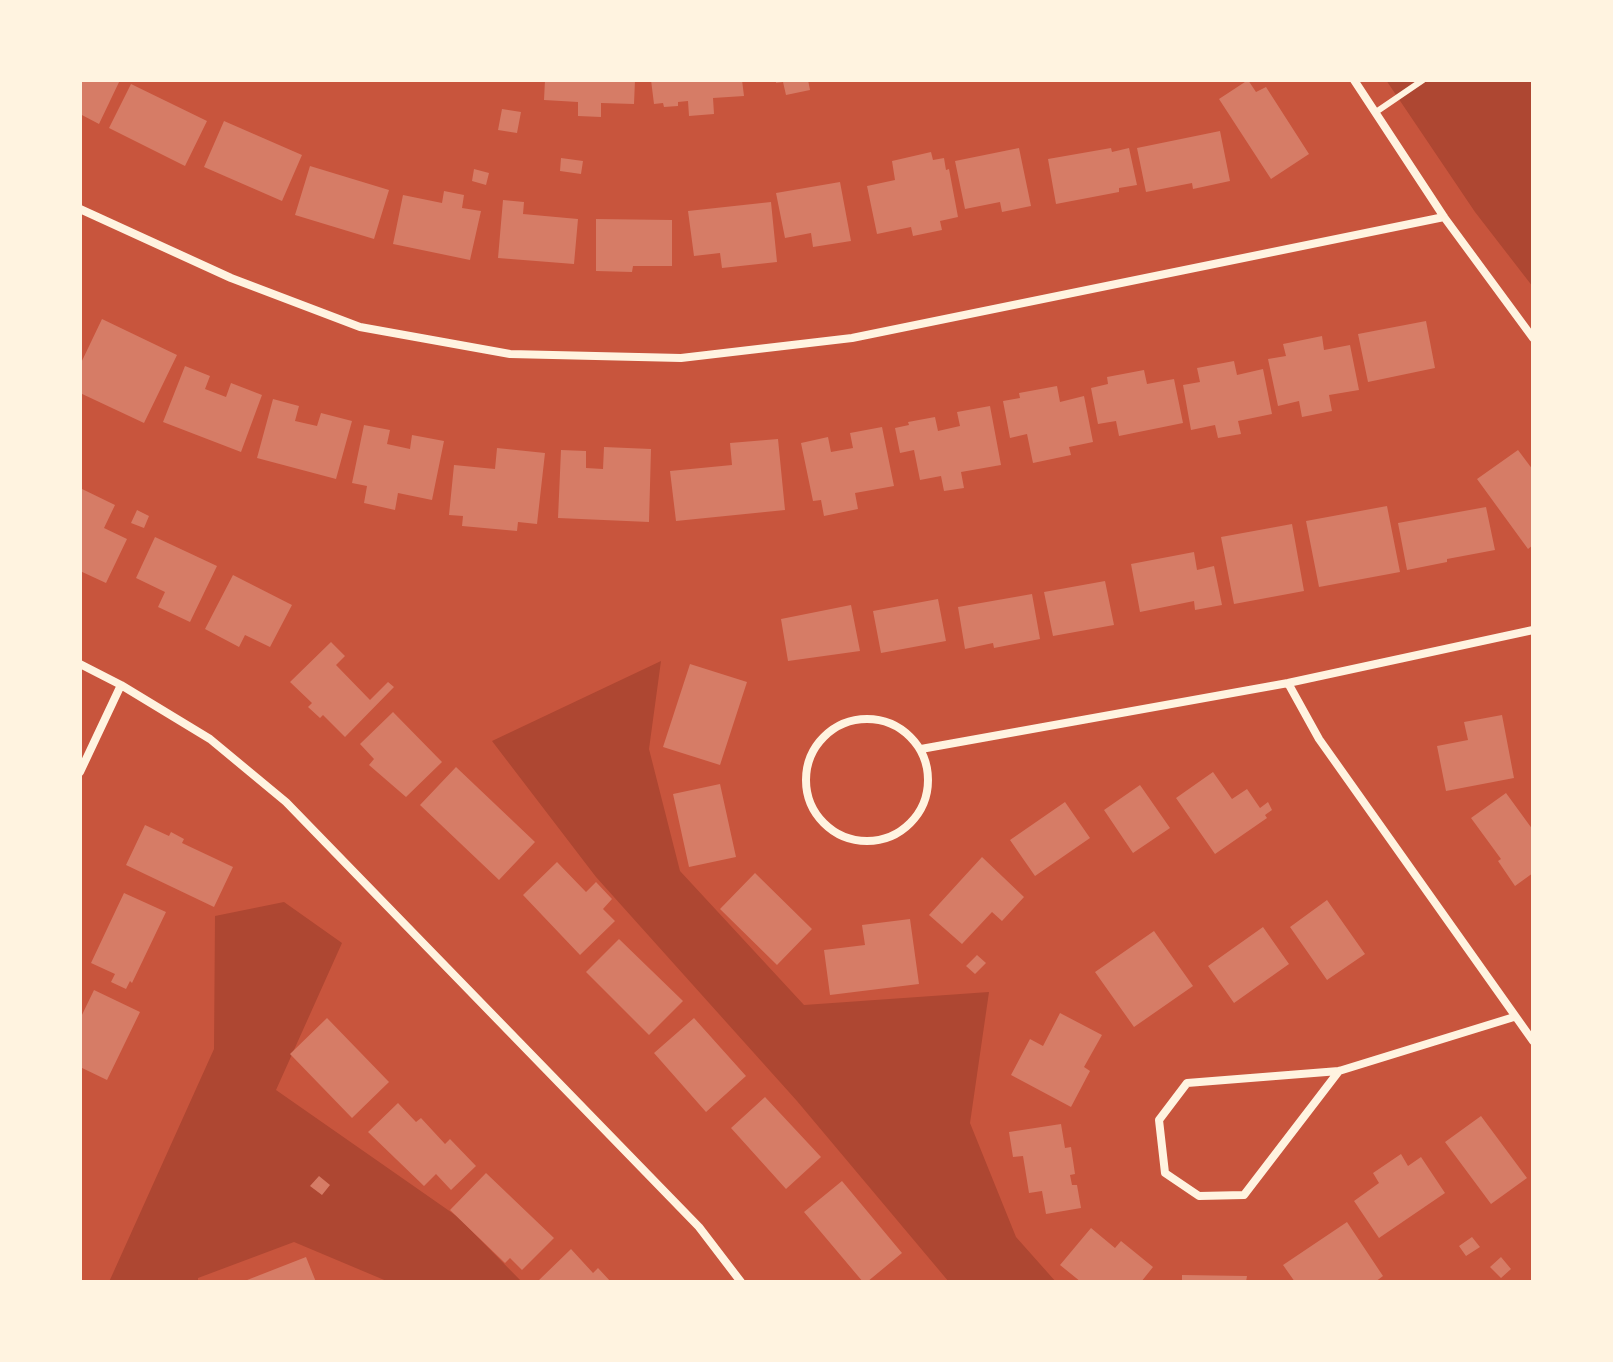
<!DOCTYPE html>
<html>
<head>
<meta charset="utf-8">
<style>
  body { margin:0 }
  #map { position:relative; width:1613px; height:1362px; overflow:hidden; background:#c8553d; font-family:Cabin,sans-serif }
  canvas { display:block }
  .frame { position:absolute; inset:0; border:82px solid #fff3e0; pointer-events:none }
</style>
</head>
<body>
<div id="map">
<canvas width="1613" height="1362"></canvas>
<div class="frame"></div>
</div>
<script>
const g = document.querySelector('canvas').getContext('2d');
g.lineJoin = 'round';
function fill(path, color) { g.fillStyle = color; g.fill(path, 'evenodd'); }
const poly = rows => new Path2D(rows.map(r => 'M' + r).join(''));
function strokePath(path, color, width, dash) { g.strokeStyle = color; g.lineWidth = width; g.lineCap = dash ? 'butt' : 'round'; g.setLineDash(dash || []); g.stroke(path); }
fill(poly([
  [1386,80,1533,80,1533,287,1475,212],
  [661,661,649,749,680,871,804,1005,989,992,970,1123,1016,1237,1056,1282,949,1282,797,1101,596,877,492,741],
  [284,902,342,943,276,1090,458,1217,522,1282,389,1282,294,1242,198,1278,198,1282,109,1282,214,1049,215,916]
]), '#ae4732');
fill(poly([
  [80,80,120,80,99,124,80,114],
  [545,80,635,80,634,104,601,103,601,117,578,116,578,102,544,100],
  [651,80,742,80,744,96,713,98,714,114,689,116,688,101,678,102,678,106,664,107,663,103,654,104],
  [776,80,808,80,810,90,786,95,783,82,776,83],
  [1248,80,1256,92,1266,87,1309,154,1271,179,1219,99],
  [131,84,207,121,185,166,109,128],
  [502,109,521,112,517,133,498,130],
  [224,121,302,155,282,201,204,167],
  [1220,131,1230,181,1193,189,1192,183,1146,192,1137,148],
  [1019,148,1031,206,1002,212,1000,202,965,209,955,161],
  [1111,148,1112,152,1129,148,1137,185,1119,188,1119,192,1056,204,1048,159],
  [931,152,933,160,944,158,946,170,949,169,958,217,940,221,942,230,913,236,911,227,877,234,867,186,895,180,892,161],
  [561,158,583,161,581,174,560,171],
  [310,166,389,190,374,239,295,215],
  [474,169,489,173,486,185,472,181],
  [840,182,851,241,813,247,811,233,785,238,776,193],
  [444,191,464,195,462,208,481,211,470,260,393,244,403,195,442,203],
  [503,200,524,202,523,214,578,219,574,264,498,258],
  [771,202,777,262,722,268,720,253,694,256,688,211],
  [596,219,672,220,672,266,633,266,632,272,596,271],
  [102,319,177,355,144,423,80,393,80,365],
  [1426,321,1435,368,1368,382,1358,334],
  [1322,336,1324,350,1350,345,1359,390,1329,395,1332,411,1302,417,1299,401,1278,406,1268,359,1286,356,1283,344],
  [1234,361,1237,375,1263,369,1272,414,1238,421,1241,434,1218,438,1215,425,1191,430,1183,385,1200,382,1197,368],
  [185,366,210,376,205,389,226,397,231,383,262,395,241,452,163,422],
  [1144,370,1147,384,1174,379,1183,423,1119,436,1116,421,1098,424,1091,388,1108,384,1107,377],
  [1057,386,1060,402,1084,396,1093,442,1069,447,1071,455,1033,463,1027,434,1010,438,1003,401,1020,398,1019,393],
  [273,399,299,406,295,421,317,426,321,413,352,421,336,479,257,458],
  [990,406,1001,465,961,472,964,488,944,491,941,476,920,480,914,450,900,453,895,428,909,425,908,422,935,417,938,431,960,426,957,412],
  [364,425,390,430,387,444,410,449,412,435,444,441,432,500,398,493,395,510,364,503,367,486,352,483],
  [882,427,894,486,855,493,858,509,824,516,821,500,813,501,801,443,828,437,831,452,853,448,850,433],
  [778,439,785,510,676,521,670,471,732,465,730,443],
  [604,447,651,449,649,522,558,518,561,450,586,451,586,468,603,469],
  [497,448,545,453,537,524,518,522,517,531,462,526,463,516,449,515,454,465,495,469],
  [1518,450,1533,470,1533,545,1528,549,1477,479],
  [80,488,115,505,104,528,127,539,106,583,80,571],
  [1387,506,1400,572,1319,587,1306,521],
  [1486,507,1495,550,1447,559,1447,562,1407,570,1398,523],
  [137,510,149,516,144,528,131,523],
  [1292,524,1304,591,1234,604,1221,537],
  [155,537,217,566,190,622,158,607,165,592,136,578],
  [1194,552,1197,570,1214,566,1222,605,1195,610,1194,601,1140,612,1131,564],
  [233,575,292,605,270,647,245,635,239,647,205,629],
  [1105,581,1114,625,1053,636,1044,592],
  [1032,594,1040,639,994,648,993,643,965,649,958,607],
  [938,599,946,641,881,653,873,611],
  [851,605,860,651,788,661,781,619],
  [331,642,345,656,336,665,370,700,388,682,394,687,345,737,323,715,320,718,308,707,312,703,290,682],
  [690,664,747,682,720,765,663,747],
  [393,712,442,762,406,797,369,765,374,759,360,744],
  [1502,715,1514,778,1446,791,1437,746,1468,740,1464,722],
  [456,767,535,842,499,880,420,805],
  [1213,772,1232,799,1247,789,1260,808,1268,802,1272,810,1265,815,1267,818,1215,854,1176,798],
  [720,784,736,857,689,867,673,794],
  [1140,785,1170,828,1133,853,1104,810],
  [1506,793,1533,830,1533,873,1515,886,1498,861,1501,859,1471,818],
  [1065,802,1090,838,1035,876,1010,840],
  [145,825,169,836,171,832,184,839,182,843,233,867,214,907,126,865],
  [982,857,1024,897,1002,921,992,912,962,944,929,915],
  [557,862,586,892,596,882,612,899,603,909,615,921,580,955,523,895],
  [755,873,812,929,777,965,720,909],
  [124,893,166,912,132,983,130,981,126,989,111,982,115,974,91,963],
  [1327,900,1365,954,1327,980,1290,927],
  [910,919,919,984,830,995,824,950,865,945,862,925],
  [1263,927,1289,964,1234,1003,1208,966],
  [1154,931,1193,986,1134,1027,1095,972],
  [619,939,683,1001,649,1035,586,972],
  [977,955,986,963,975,974,966,966],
  [94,990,140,1012,107,1080,80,1067,80,1019],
  [1060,1013,1102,1035,1084,1067,1090,1071,1071,1107,1011,1075,1030,1039,1043,1046],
  [327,1018,389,1082,352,1118,290,1054],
  [694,1018,746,1076,706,1112,654,1053],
  [765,1097,821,1157,786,1189,731,1128],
  [398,1103,416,1122,421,1118,445,1144,450,1139,476,1166,451,1190,436,1174,424,1186,368,1132],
  [1481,1116,1527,1178,1491,1204,1445,1142],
  [1061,1124,1065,1148,1071,1147,1075,1174,1070,1175,1072,1185,1077,1185,1081,1208,1046,1214,1042,1191,1029,1193,1023,1156,1013,1157,1009,1132],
  [1401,1154,1408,1166,1421,1157,1445,1193,1379,1238,1354,1201,1379,1183,1373,1173],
  [486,1173,554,1238,522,1270,510,1258,505,1263,450,1210],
  [319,1176,330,1185,322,1195,310,1186],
  [842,1181,902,1253,867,1282,863,1282,804,1212],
  [1347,1222,1383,1276,1375,1282,1295,1282,1283,1265],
  [1091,1228,1115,1248,1121,1241,1153,1267,1141,1282,1081,1282,1060,1265],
  [1472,1237,1480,1247,1466,1256,1459,1246],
  [571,1249,593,1273,598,1268,611,1282,537,1282],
  [306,1257,316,1282,242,1282],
  [1501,1257,1511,1269,1501,1278,1490,1267],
  [1182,1275,1247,1276,1246,1282,1182,1282]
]), '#d67c66');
strokePath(poly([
  [1376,112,1423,80]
]), '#fff3e0', 6);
strokePath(poly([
  [1354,80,1444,217,1533,338],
  [80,209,231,278,360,327,510,354,681,358,852,338,1444,217],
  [80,664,121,685,210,739,286,802,699,1227,741,1282],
  [1288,683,1319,739,1533,1041],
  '806 780a61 61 0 1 1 122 0a61 61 0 1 1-122 0Z',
  [921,749,1288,683,1533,630],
  [80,772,121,685],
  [1339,1071,1244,1195,1199,1196,1165,1173,1159,1120,1187,1083,1339,1071,1514,1017]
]), '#fff3e0', 8);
</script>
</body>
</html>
